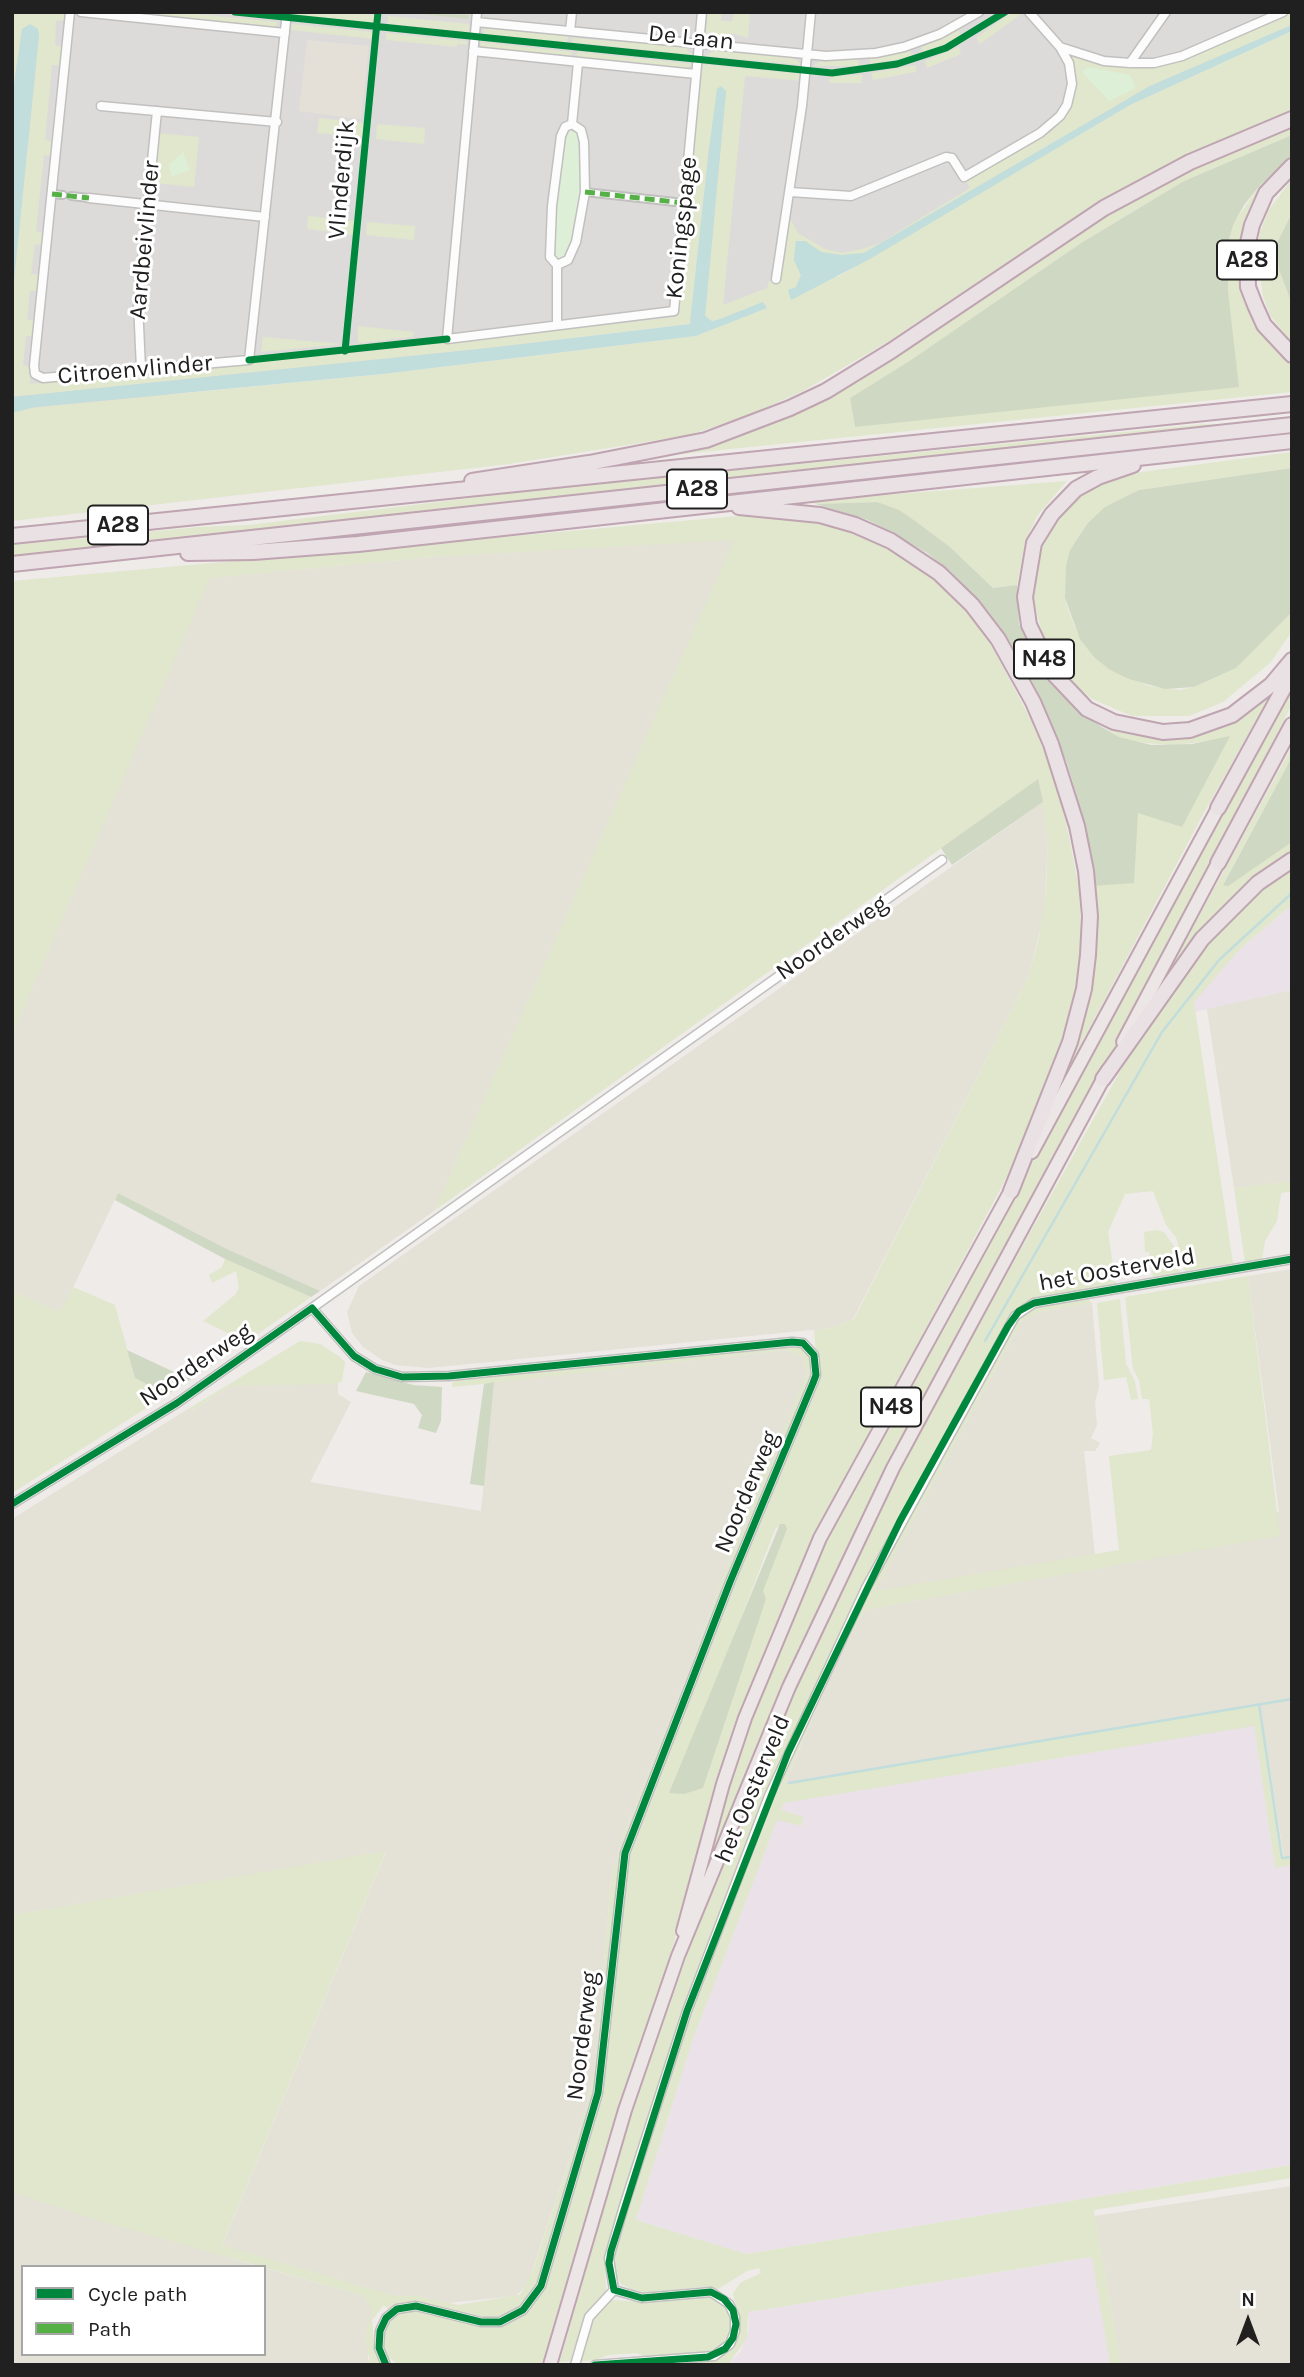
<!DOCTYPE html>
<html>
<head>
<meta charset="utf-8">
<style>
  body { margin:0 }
  #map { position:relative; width:1304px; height:2377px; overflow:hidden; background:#eeebe9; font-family:Karla,sans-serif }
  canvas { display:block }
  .frame { position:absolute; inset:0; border:14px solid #202020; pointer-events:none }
  .legend { position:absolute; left:21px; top:2265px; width:245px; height:91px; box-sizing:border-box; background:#fff; border:2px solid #a6a6a6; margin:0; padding:9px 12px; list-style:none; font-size:21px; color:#202020 }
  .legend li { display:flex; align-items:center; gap:14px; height:35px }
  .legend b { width:35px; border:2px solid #a6a6a6 }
  .north { position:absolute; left:1213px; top:2286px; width:70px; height:70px; -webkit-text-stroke:5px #fff; paint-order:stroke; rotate:0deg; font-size:19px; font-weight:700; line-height:28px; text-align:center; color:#202020 }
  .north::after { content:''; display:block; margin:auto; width:24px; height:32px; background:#202020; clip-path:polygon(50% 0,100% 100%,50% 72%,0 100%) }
</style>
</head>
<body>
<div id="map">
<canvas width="1304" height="2377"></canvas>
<div class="frame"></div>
<ul class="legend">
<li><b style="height:9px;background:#00873e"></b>Cycle path</li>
<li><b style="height:9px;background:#55b145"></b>Path</li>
</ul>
<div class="north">N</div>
</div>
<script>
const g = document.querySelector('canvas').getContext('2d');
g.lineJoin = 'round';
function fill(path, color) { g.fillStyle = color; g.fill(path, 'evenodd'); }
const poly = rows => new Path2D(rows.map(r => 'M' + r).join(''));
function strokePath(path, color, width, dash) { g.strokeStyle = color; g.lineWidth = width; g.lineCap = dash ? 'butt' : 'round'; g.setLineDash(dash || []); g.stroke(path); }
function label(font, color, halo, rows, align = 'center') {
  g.font = font + ' Karla,sans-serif'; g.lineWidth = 6; g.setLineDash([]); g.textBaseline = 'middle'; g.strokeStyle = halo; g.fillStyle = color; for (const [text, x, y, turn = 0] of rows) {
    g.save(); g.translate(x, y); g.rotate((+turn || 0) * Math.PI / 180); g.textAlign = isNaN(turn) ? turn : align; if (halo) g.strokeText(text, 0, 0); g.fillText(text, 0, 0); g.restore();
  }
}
fill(poly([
  [12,12,1292,12,1292,29,1193,69,856,262,745,313,12,417]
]), '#dddbda');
fill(poly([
  [1292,905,1292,990,1195,1012,1194,1001,1203,990,1242,947],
  [1254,1725,1275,1867,1292,1865,1292,2165,746,2254,636,2220,692,2042,777,1819,801,1826,804,1818,781,1810,783,1803],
  [1093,2257,1110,2365,728,2365,741,2351,749,2327,748,2312]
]), '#eae2e8');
fill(poly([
  [307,40,369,46,361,119,299,111]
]), '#e4e0d7');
fill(poly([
  [683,90,690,91,670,299,663,298],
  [452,147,461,148,453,229,445,228],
  [270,225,278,226,268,331,261,331],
  [442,244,448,244,442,330,435,329]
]), '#dcdbda');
fill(poly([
  [735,539,434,1211,320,1291,227,1249,118,1193,61,1313,12,1291,12,1035,209,578,433,557],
  [1043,802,1048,838,1044,915,1028,978,853,1319,831,1328,429,1368,395,1365,382,1360,363,1347,352,1333,347,1312,359,1286],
  [1292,990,1292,1181,1234,1188,1207,1009],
  [1292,1269,1292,1856,1284,1858,1260,1705,785,1784,831,1674,864,1610,1155,1558,1279,1512,1248,1276],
  [1092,1303,1099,1387,1095,1402,1097,1425,1091,1438,1100,1443,1095,1451,1084,1451,1095,1555,874,1592,1022,1321,1026,1316,1040,1312],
  [785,1350,802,1356,807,1374,722,1579,691,1666,623,1836,611,1879,595,2068,585,2113,528,2283,516,2296,447,2303,419,2296,395,2296,222,2246,386,1852,12,1915,12,1519,188,1409,192,1411,230,1386,338,1382,338,1394,351,1402,310,1482,481,1511,494,1382],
  [1292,2186,1292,2365,1121,2365,1095,2216],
  [12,2192,260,2267,23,2267,23,2354,264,2354,264,2268,364,2296,372,2310,368,2358,371,2365,12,2365]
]), '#e4e1d7');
fill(poly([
  [12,12,65,12,65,20,56,21,55,45,62,47,60,65,52,65,45,140,53,142,51,156,44,155,36,231,43,233,42,245,35,244,31,274,39,275,38,291,30,291,27,320,35,321,33,336,26,336,23,365,31,367,30,384,353,353,676,317,701,64,803,74,802,81,745,76,723,305,767,288,769,281,778,282,790,218,798,233,825,249,842,253,862,249,880,243,970,188,966,180,1052,131,1066,115,1074,95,1070,58,1074,55,1110,66,1155,67,1190,56,1292,12,1292,25,1150,86,864,253,841,255,821,252,805,241,794,260,801,275,796,287,839,276,1130,105,1292,31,1292,112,1162,167,1087,209,889,341,803,391,749,415,689,435,509,464,12,521,12,413,20,409,383,374,696,336,766,308,763,302,720,319,712,321,705,316,726,91,709,149,690,324,489,348,12,397,12,300,39,35,22,29,12,99],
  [116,12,178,12,277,22,276,28],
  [294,12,347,12,376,15,374,24,294,15],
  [707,12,721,12,721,21,732,21,734,12,750,12,748,38,731,33,731,37,706,34],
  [1012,12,1020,15,980,44,976,38],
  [388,16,469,24,469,32,388,24],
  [292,24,374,32,374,39,291,30],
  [492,28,568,36,567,43,483,34,484,29],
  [959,30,961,37,924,53,921,47],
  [386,33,467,41,467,45,457,44,457,47,386,40],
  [573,38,685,47,691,55,572,42],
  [479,42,572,52,571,58,483,49],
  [959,47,961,54,927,68,925,61],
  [715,50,794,58,802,65,705,56],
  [910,50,912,57,871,64,870,59],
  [577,52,692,64,686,69,577,58],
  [859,59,859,66,813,66,819,62],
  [916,65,916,72,873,80,871,73],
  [862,75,862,83,829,83,830,76],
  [319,118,365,123,363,137,317,133],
  [377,124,425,128,424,144,376,139],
  [1292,125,1292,135,1184,181,1081,243,911,360,850,398,855,427,1228,292,1228,243,1232,225,1261,184,1292,158,1251,209,1256,323,1268,341,1292,363,1292,392,642,458,791,413,1035,257,1171,176],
  [158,133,199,137,194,187,154,183],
  [1292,179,1292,213,1277,243,1279,270,1292,304,1292,344,1270,315,1263,296,1257,254,1260,233,1268,211],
  [308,216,356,221,354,235,307,229],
  [367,222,415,226,414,240,366,235],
  [358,326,414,332,413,337,358,343],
  [263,337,342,344,261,352],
  [1205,424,1219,424,12,558,12,545,199,527,248,525,555,488],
  [1292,452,1292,468,1139,490,1087,524,1070,550,1065,598,1068,609,1075,628,1110,670,1149,686,1179,690,1194,687,1236,668,1292,612,1292,631,1271,662,1223,702,1189,716,1132,716,1092,699,1076,686,1045,645,1033,597,1034,564,1044,538,1068,501,1104,477],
  [1067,481,1037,516,1025,542,1017,585,993,588,950,547,918,523,877,502,816,504,805,501],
  [782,512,827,523,887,546,928,574,961,603,988,639,1033,724,1054,778,1066,822,1079,888,1081,934,1077,992,1070,1024,1037,1113,1000,1190,824,1519,770,1637,729,1750,670,1956,623,2097,544,2359,540,2365,399,2365,387,2356,382,2343,386,2326,398,2314,413,2311,478,2326,500,2326,524,2315,536,2302,546,2284,598,2104,626,1857,732,1583,818,1379,814,1330,831,1328,854,1319,1028,978,1039,938,1046,891,1048,838,1038,779,434,1211,734,540,433,557,210,578,12,1035,12,581],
  [776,1527,787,1529,762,1591,766,1599,758,1620,739,1623],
  [1292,676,1292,704,1167,951,957,1334,850,1544,793,1667,705,1882,699,1880,723,1794,774,1653,823,1546],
  [1272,691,1200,820,1082,1042,1061,1088,1059,1084,1086,1013,1092,984,1096,953,1093,886,1138,813,1152,816,1210,741,1173,745,1134,742,1119,737,1092,719,1179,733],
  [1292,747,1292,757,1223,884,1292,842,1292,853,1235,896,1217,914,1159,989],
  [1292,867,1292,905,1242,947,1194,1002,1233,1263,1185,1271,1176,1237,1166,1225,1153,1191,1125,1194,1108,1232,1116,1285,1029,1301,1019,1307,1009,1319,905,1506,784,1753,724,1900,666,2062,605,2255,606,2291,585,2316,570,2361,560,2362,559,2365,624,2135,705,1904,755,1774,890,1484,1128,1057,1167,995,1209,941,1260,891],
  [1292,1181,1292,1191,1281,1193,1277,1221,1265,1241,1262,1259,1245,1262,1234,1188],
  [1156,1230,1164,1232,1176,1249,1180,1273,1153,1277,1149,1252,1145,1252,1144,1232],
  [225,1259,311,1297,246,1342,203,1321,235,1295,239,1288,236,1271,212,1283,209,1275,222,1267],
  [1248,1276,1280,1536,864,1610,831,1674,785,1783,1260,1704,1283,1857,1292,1856,1292,1865,1275,1868,1254,1726,784,1803,781,1810,804,1817,801,1826,777,1820,692,2042,636,2220,746,2254,1292,2165,1292,2178,1094,2210,1121,2365,1110,2365,1092,2257,748,2312,747,2338,728,2365,660,2365,712,2361,728,2352,737,2340,740,2324,733,2294,740,2283,761,2273,759,2268,747,2271,718,2289,698,2287,640,2294,621,2284,614,2270,613,2257,689,2012,774,1792,859,1608,1017,1317,1033,1307,1086,1298,1092,1303,1040,1312,1022,1321,875,1591,1119,1550,1109,1456,1151,1450,1153,1433,1149,1399,1142,1399,1139,1380,1133,1369,1125,1297],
  [73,1287,115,1305,135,1378,167,1395,12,1493,12,1291,60,1312],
  [1120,1299,1126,1364,1135,1381,1138,1399,1131,1400,1126,1377,1104,1380,1097,1303],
  [300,1341,320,1344,340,1357,345,1362,342,1381,335,1384,230,1386,192,1411,188,1409],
  [787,1347,800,1348,808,1353,813,1374,623,1851,595,2094,545,2263,534,2289,521,2306,508,2315,489,2318,417,2302,400,2304,389,2310,384,2305,372,2320,375,2351,381,2365,371,2365,365,2339,372,2310,364,2296,97,2220,12,2192,12,1915,386,1851,222,2245,395,2296,419,2296,458,2305,520,2295,533,2270,585,2113,595,2068,611,1879,623,1836,691,1666,722,1579,807,1373,802,1356,785,1350,484,1384,452,1387,452,1383,456,1379],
  [704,2295,721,2302,731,2318,729,2336,717,2349,700,2355,647,2357,636,2353,608,2355,597,2360,580,2361,592,2319,611,2300,645,2302]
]), '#e0e7cc');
fill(poly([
  [402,12,469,15,468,19],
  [1292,135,1292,158,1261,184,1244,205,1233,225,1228,243,1228,292,1239,387,855,427,850,398,911,360,1081,243,1184,181],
  [1292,213,1292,304,1279,270,1277,243],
  [1292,468,1292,612,1236,668,1194,687,1165,689,1129,679,1110,670,1094,657,1080,639,1065,598,1066,566,1070,550,1087,524,1105,507,1139,490],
  [877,502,899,510,918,523,950,547,993,588,1017,585,1019,624,1040,673,1075,708,1102,727,1119,737,1151,745,1192,744,1230,736,1182,827,1138,813,1134,883,1093,886,1078,800,1067,763,1035,688,1005,634,988,611,952,573,927,553,868,520,816,504],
  [1292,757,1292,842,1228,886,1223,885],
  [1038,779,1043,802,952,865,941,848],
  [118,1193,227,1249,320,1291,311,1297,225,1259,115,1200],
  [127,1350,174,1372,205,1352,212,1365,167,1395,135,1378],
  [366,1372,413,1385,442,1387,441,1421,436,1433,418,1428,422,1415,414,1404,356,1391],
  [494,1382,484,1486,470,1484,484,1384],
  [780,1524,785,1524,787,1529,763,1591,766,1599,703,1788,684,1794,669,1793]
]), '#cfd8c2');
fill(poly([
  [1088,67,1130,75,1136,88,1109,101,1082,72],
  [570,130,578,134,582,191,567,256,558,260,554,256,557,194,565,135],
  [183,152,190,170,172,176,169,165]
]), '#deefd8');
fill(poly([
  [30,24,38,29,39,35,12,300,12,99,22,29],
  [1292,25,1292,31,1130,105,868,260,791,300,788,290,796,287,801,275,794,260,796,241,805,241,821,252,841,255,864,253,1150,86],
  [721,86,726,91,705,316,712,321,720,319,763,302,767,308,696,336,383,374,35,407,12,413,12,397,489,348,690,324,709,149,717,89]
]), '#c1dddc');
strokePath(poly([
  [985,1341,1162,1032,1219,960,1292,893],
  [1259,1704,1282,1858,1292,1857],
  [789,1783,1292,1699]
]), '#c1dddc', 2.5);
const pedestrian = poly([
  [585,192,684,203],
  [52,194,63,195],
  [71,196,89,198]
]);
const minor = poly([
  [70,12,34,366,35,374,43,378,249,360,287,12],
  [81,12,285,33],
  [477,12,447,339,674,311,702,12],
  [1029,12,1060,47,1104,61,1130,63,1154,63,1182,56,1283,12],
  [476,22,826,56,876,53,904,47,940,34,979,12],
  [570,31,572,12],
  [473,51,696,74],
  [1130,63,1166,12],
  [101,106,277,122],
  [790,192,851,196,946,157,952,158,964,177,1040,133,1060,116,1067,105,1072,84,1069,63,1060,47],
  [89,198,265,217],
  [557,265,568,260,576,242,585,192,584,142,581,130,572,124],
  [776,279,802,106,811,12],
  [557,324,557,265,550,257,552,206,561,136,565,127,572,124,578,63],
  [141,369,138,303,157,111],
  [312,1308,942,860],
  [12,1504,177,1403,312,1308,354,1356,375,1369,402,1377,449,1376,792,1342,803,1343,814,1355,816,1375,813,1383,730,1582,625,1853,598,2093,541,2286,523,2310,500,2322,481,2322,416,2306,397,2309,386,2318,380,2331,379,2348,386,2365],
  [575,2365,589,2317,614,2290,609,2258,624,2206,687,2011,769,1796,866,1588,1015,1316,1034,1303,1292,1259],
  [595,2365,714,2356,730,2344,735,2331,735,2317,729,2304,711,2292,642,2298,614,2290]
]);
const trunk = poly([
  [1123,1042,1218,863],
  [1032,1152,1218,808],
  [683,1931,723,1784,745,1718,820,1538,1015,1183],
  [550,2365,625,2110,678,1956,789,1687,893,1468,1108,1070]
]);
const motorway = poly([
  [1292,166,1266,193,1252,225,1247,247,1248,287,1255,305,1264,325,1292,355],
  [1133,465,1098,477,1076,489,1052,514,1034,543,1025,597,1029,625,1051,671,1087,709,1114,722,1163,732,1190,730,1232,715,1271,685,1292,660],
  [472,481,589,463,706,440,790,408,826,391,891,351,1104,208,1190,162,1292,119],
  [739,507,820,515,855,525,891,541,939,573,972,605,998,639,1033,702,1051,744,1077,826,1086,871,1090,916,1088,955,1084,989,1070,1042,1011,1191],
  [12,536,1292,404],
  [188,553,253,552,358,544,1292,441],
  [12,564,1292,425],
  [1218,808,1292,673],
  [1218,863,1292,725],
  [1103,1079,1202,939,1258,883,1292,860]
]);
strokePath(pedestrian, '#c1c0bf', 10);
strokePath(minor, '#c1c0bf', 11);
strokePath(trunk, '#bfa4b1', 16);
strokePath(motorway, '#bfa4b1', 18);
strokePath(pedestrian, '#fcfcfc', 6);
strokePath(minor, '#fcfcfc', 8);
strokePath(trunk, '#ede6e6', 12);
strokePath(motorway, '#eae1e4', 14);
strokePath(poly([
  [585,192,684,203],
  [52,194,89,198]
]), '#55b145', 5, [10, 5]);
strokePath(poly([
  [235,12,832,73,897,64,946,48,1005,12],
  [345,351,378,12],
  [249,360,447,339],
  [12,1504,177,1403,312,1308,354,1356,375,1369,402,1377,449,1376,792,1342,803,1343,814,1355,816,1375,813,1383,730,1582,625,1853,598,2093,541,2286,523,2310,500,2322,481,2322,416,2306,397,2309,386,2318,380,2331,379,2348,386,2365],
  [595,2365,708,2357,725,2349,733,2338,736,2324,733,2310,724,2299,711,2292,642,2298,614,2290,609,2263,611,2251,687,2011,788,1753,900,1521,1008,1326,1019,1311,1034,1303,1292,1259]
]), '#00873e', 7);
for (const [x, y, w] of [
  [1247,260,60],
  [697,489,60],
  [118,525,60],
  [1044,659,60],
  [891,1407,60]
]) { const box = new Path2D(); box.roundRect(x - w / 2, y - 19.5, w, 39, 5); g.fillStyle = '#fff'; g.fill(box); strokePath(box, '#202020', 2); }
label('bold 23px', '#202020', null, [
  ["A28",1247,260],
  ["A28",697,489],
  ["A28",118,525],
  ["N48",1044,659],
  ["N48",891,1407]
]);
label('24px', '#202020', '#fff', [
  ["De Laan",691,38,6],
  ["Vlinderdijk",342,180,-85],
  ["Koningspage",682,228,-84],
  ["Aardbeivlinder",145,240,-85],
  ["Citroenvlinder",135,370,-5],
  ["Noorderweg",832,938,-35],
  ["het Oosterveld",1117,1270,-10],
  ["Noorderweg",196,1365,-34],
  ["Noorderweg",747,1492,-67],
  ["het Oosterveld",753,1789,-67],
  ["Noorderweg",583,2036,-83]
]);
</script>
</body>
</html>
